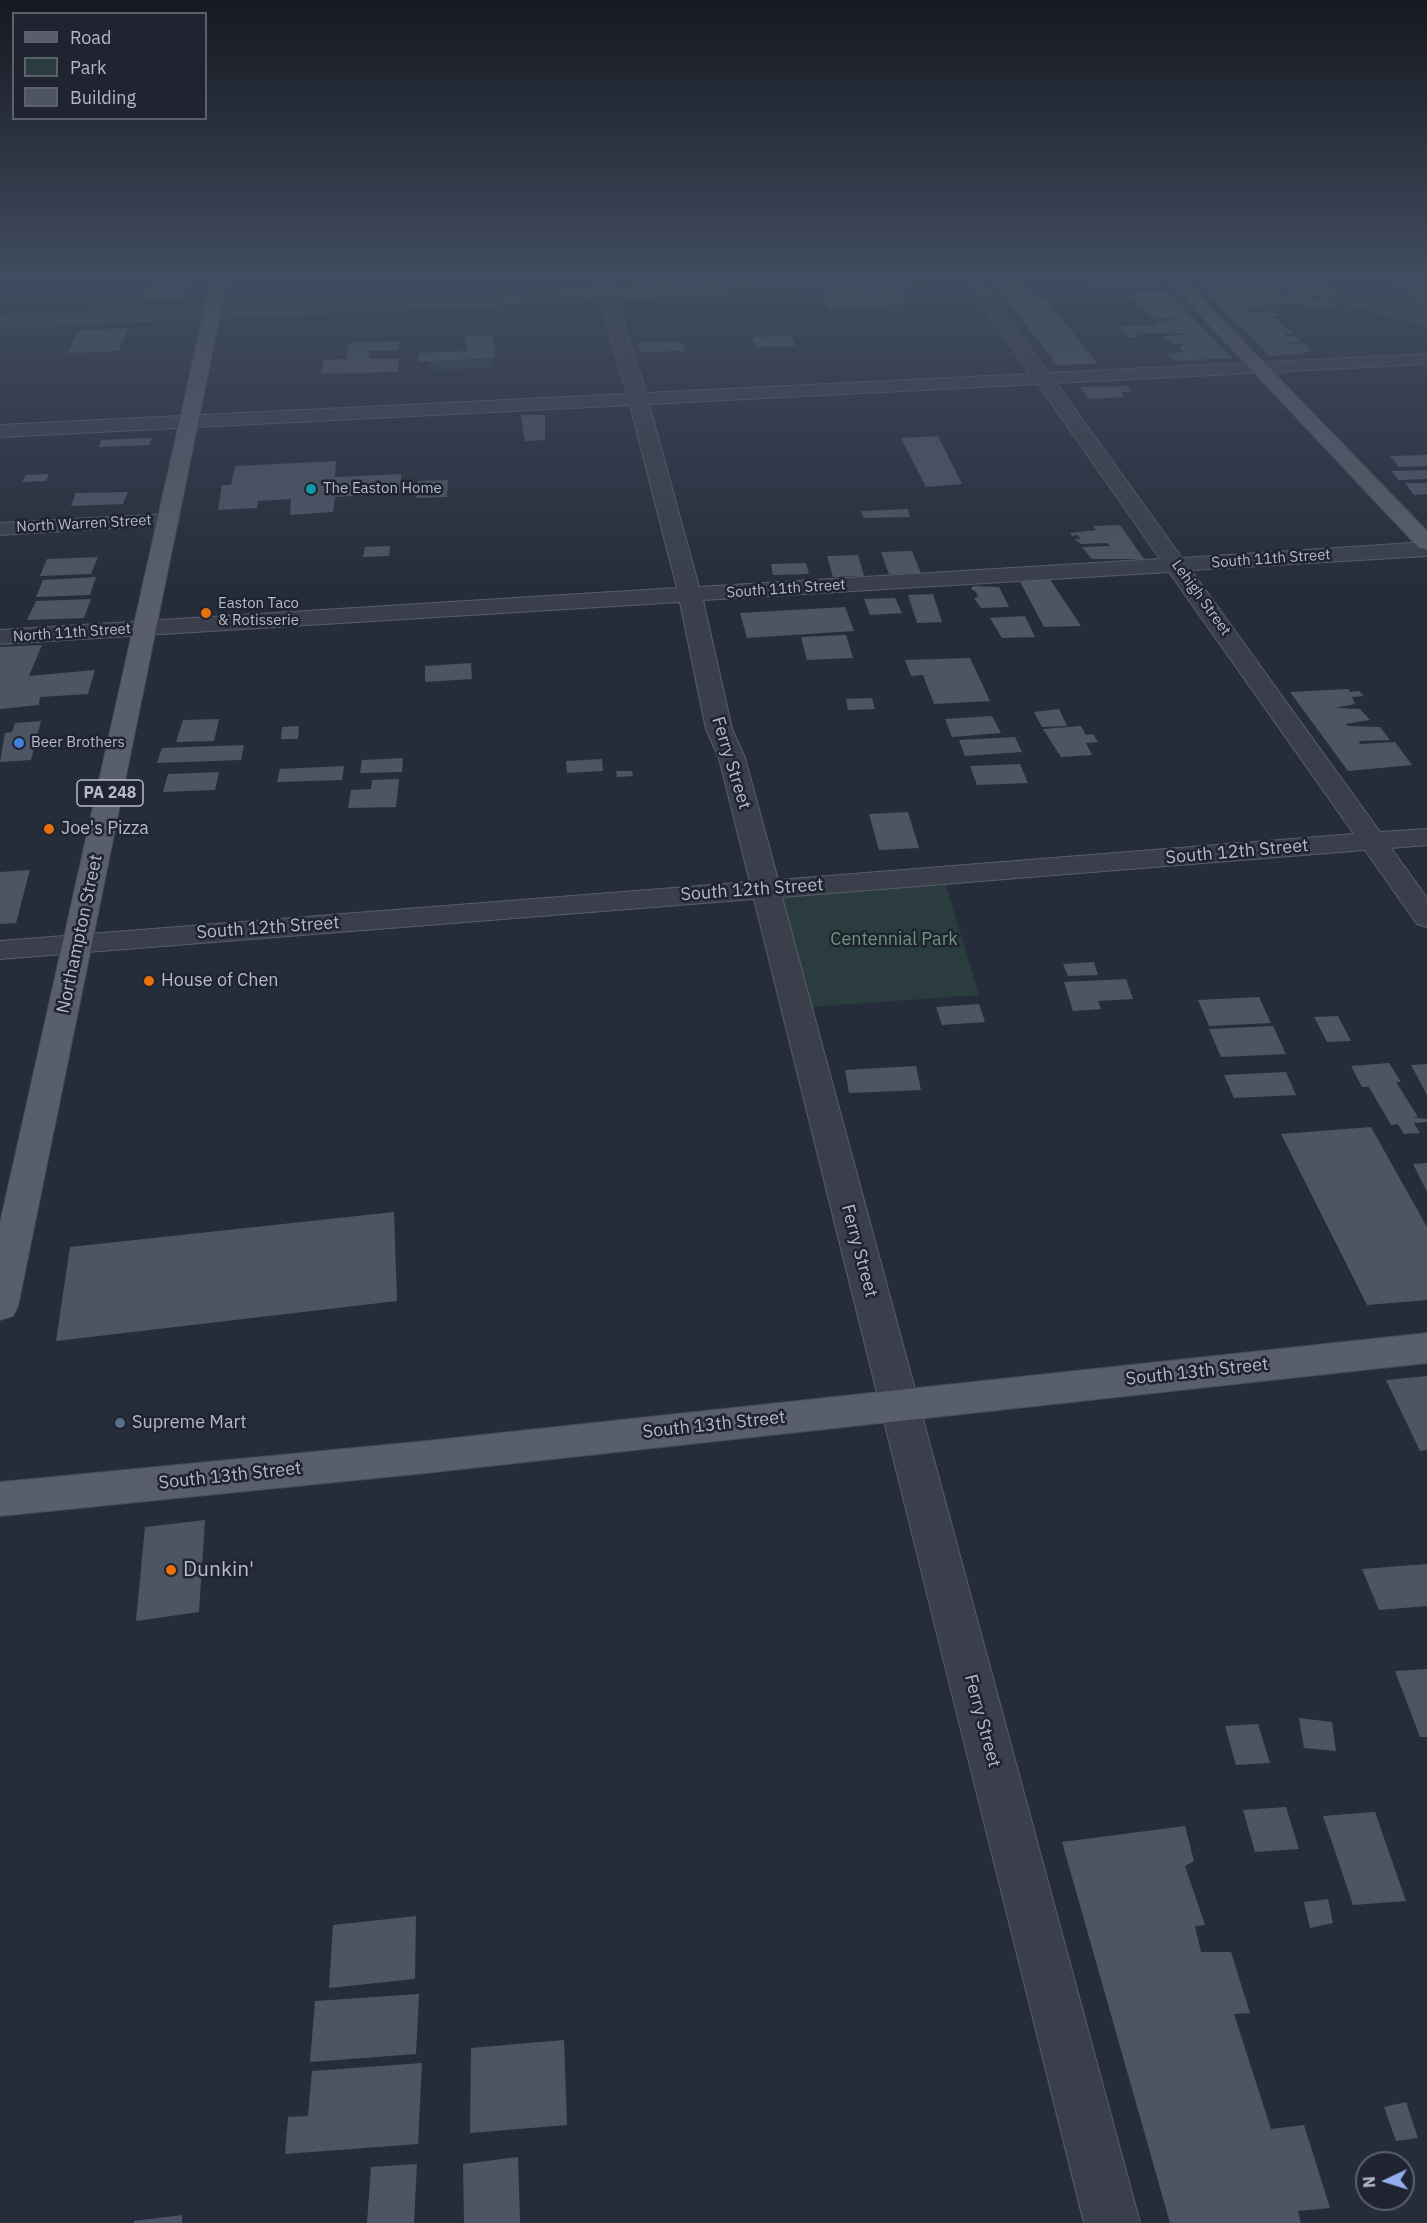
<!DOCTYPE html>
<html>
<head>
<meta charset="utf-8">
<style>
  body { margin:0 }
  #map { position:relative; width:1427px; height:2223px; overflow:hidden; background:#262d3a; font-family:"IBM Plex Sans",sans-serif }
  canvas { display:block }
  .legend { position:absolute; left:12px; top:12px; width:195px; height:108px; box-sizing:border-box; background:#1f2430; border:2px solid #5b606c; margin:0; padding:8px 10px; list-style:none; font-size:18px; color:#b5bac6 }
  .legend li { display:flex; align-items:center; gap:12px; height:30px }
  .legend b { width:30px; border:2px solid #5b606c }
  .north { position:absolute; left:1355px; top:2151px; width:60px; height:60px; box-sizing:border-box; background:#1f2430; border:2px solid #5b606c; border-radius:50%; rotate:266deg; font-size:16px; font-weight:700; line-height:24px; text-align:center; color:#b5bac6 }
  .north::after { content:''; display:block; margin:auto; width:21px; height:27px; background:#94aeed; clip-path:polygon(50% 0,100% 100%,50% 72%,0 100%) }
</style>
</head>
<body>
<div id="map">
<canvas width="1427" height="2223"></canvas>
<ul class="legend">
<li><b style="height:8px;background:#585e6b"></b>Road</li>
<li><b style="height:16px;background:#2b3c3f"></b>Park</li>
<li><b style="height:16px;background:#4d5463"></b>Building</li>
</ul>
<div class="north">N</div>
</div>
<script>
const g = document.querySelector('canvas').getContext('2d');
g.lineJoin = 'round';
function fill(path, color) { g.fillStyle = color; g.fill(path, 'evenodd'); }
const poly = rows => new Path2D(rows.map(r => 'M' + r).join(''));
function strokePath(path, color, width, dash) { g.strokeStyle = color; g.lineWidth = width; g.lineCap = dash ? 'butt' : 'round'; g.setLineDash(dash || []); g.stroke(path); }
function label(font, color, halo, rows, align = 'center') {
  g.font = font + ' "IBM Plex Sans",sans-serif'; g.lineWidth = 5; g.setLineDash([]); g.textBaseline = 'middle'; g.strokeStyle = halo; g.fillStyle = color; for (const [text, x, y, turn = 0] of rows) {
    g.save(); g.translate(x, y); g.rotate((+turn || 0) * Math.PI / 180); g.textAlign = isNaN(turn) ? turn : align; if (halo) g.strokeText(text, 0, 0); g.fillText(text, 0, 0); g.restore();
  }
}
fill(poly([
  [491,359,492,368,429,371,429,362],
  [943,875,979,995,796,1008,766,889]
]), '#2b3c3f');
fill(poly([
  [156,280,191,280,189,285,167,286,154,285],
  [1089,280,1157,280,1163,287,1098,290],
  [1199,280,1255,281,1258,285,1267,285,1278,293,1304,294,1313,301,1328,301,1335,306,1310,308,1305,303,1292,303,1288,299,1284,299,1287,303,1263,304,1268,308,1247,309,1249,312,1274,311,1279,316,1256,317,1274,318,1293,333,1284,333,1287,337,1296,336,1301,341,1281,344,1305,343,1312,351,1304,352,1307,354,1269,356,1203,289,1209,289],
  [1022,281,1037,298,1045,298,1098,364,1057,365,994,283],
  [897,287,908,304,830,309,820,291],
  [188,289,186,298,140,300,143,291],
  [1165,291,1232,358,1174,361,1166,353,1188,352,1182,351,1179,347,1184,346,1181,343,1173,344,1164,336,1186,335,1185,333,1136,333,1138,337,1129,337,1119,326,1155,325,1153,322,1176,320,1174,317,1154,319,1135,299,1129,299,1125,296,1133,295,1129,292],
  [128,328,119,351,68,353,78,330],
  [493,335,495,358,418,362,418,353,467,351,465,336],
  [791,336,795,346,755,347,752,337],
  [399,341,399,350,369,351,369,359,399,358,398,372,321,374,324,360,347,359,348,343],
  [661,342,683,343,685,351,641,352,638,343],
  [1127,386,1132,392,1121,392,1124,397,1089,399,1080,387],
  [521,415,545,415,545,440,525,441],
  [938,436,962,484,926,487,901,438],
  [152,438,149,445,99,447,101,440],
  [1427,455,1427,466,1399,467,1390,456],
  [336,461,335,477,401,474,401,493,335,497,333,512,290,515,291,499,258,501,257,508,218,510,222,485,231,485,235,466],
  [1427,470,1427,479,1399,480,1391,471],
  [49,474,46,481,22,482,26,475],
  [448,480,447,497,416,498,418,481],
  [1405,483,1427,483,1427,494,1414,495],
  [128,492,123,504,71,506,76,493],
  [908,509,910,517,864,518,861,511],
  [1120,525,1144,559,1092,559,1082,547,1110,546,1107,543,1081,544,1074,539,1080,539,1078,535,1072,536,1070,533,1096,530,1093,526],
  [390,546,389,556,363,557,365,547],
  [912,551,921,573,889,574,881,552],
  [858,555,864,576,833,577,827,556],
  [98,557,91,574,40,576,47,559],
  [806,563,809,574,773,575,771,564],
  [96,577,90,595,36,597,43,580],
  [1049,578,1081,626,1044,627,1019,580],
  [973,586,999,587,1009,607,981,608,974,598,978,597,976,592,971,589],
  [933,594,942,622,917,623,908,595],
  [895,598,902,613,870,615,864,599],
  [91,599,84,618,27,620,36,601],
  [845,607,854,631,747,638,740,613],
  [1025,616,1035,637,1002,638,990,618],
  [846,635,853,658,807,660,801,637],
  [42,645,29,676,95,670,88,694,40,697,39,705,0,709,0,647],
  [970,658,990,701,934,704,923,675,911,676,905,660],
  [471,663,472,679,425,682,425,666],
  [1348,689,1350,692,1359,691,1364,696,1352,697,1355,704,1335,708,1360,709,1370,720,1346,724,1348,726,1380,727,1390,740,1359,741,1360,744,1395,742,1412,765,1348,771,1290,692],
  [872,698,875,709,848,710,846,699],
  [1059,709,1067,726,1042,727,1034,712],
  [992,716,1001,733,952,737,945,719],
  [219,719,214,741,176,742,183,720],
  [41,721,31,760,0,762,5,733,12,732,15,723],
  [299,726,298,739,281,739,282,727],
  [1081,726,1086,735,1093,734,1098,742,1086,743,1092,755,1061,757,1043,729],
  [1015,737,1022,752,965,756,959,740],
  [244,745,241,760,157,763,162,748],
  [403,758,402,772,360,773,362,760],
  [602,759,603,771,567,773,566,761],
  [1020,764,1028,783,977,785,970,766],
  [344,766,342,780,277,782,280,769],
  [616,771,632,771,633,776,617,777],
  [219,772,215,790,163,792,168,774],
  [399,779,396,807,348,808,351,790,371,789,372,780],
  [908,812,919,848,879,850,869,814],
  [30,870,16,923,0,924,0,872],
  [1094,962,1098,975,1068,976,1063,964],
  [1126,979,1133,999,1098,1001,1101,1009,1073,1011,1064,982],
  [1259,997,1271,1023,1209,1026,1198,1000],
  [979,1004,985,1022,942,1025,936,1007],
  [1338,1016,1351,1041,1327,1042,1314,1017],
  [1273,1026,1286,1054,1221,1057,1209,1029],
  [1389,1063,1401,1082,1396,1082,1418,1117,1410,1117,1427,1119,1427,1122,1414,1123,1420,1133,1404,1134,1398,1124,1391,1125,1369,1087,1362,1087,1351,1066],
  [1427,1064,1427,1095,1411,1065],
  [916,1066,921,1090,849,1093,845,1070],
  [1286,1072,1296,1095,1234,1098,1224,1075],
  [1371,1127,1427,1227,1427,1300,1367,1305,1281,1134],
  [1427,1163,1427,1192,1413,1164],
  [394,1212,397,1301,56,1341,70,1247],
  [1427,1376,1427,1450,1420,1451,1386,1380],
  [205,1520,199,1612,136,1621,145,1527],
  [1427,1564,1427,1606,1379,1610,1362,1569],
  [1427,1669,1427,1737,1420,1737,1395,1671],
  [1299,1718,1332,1722,1336,1751,1304,1748],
  [1258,1724,1270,1763,1236,1765,1225,1726],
  [1286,1807,1299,1849,1255,1852,1243,1810],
  [1375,1812,1406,1901,1353,1905,1323,1816],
  [1185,1826,1194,1861,1185,1866,1205,1925,1195,1926,1201,1952,1231,1952,1250,2013,1234,2014,1271,2129,1304,2125,1330,2208,1298,2211,1301,2223,1170,2223,1062,1842],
  [1328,1899,1333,1923,1310,1928,1304,1902],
  [416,1916,415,1979,329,1988,333,1925],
  [419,1994,416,2054,310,2062,315,2001],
  [564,2040,567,2125,470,2133,471,2048],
  [422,2063,418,2144,285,2154,288,2117,308,2116,312,2071],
  [1406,2102,1418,2138,1396,2141,1384,2107],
  [518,2157,520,2223,464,2223,463,2164],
  [417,2164,414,2223,367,2223,371,2167],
  [182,2215,182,2223,134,2223,134,2221]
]), '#4d5463');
const minor = poly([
  [594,280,610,280,613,289,796,280,913,280,905,285,616,298,646,393,1030,374,965,280,981,280,1048,373,1427,354,1427,364,1056,383,1182,558,1427,542,1427,556,1191,570,1380,832,1427,829,1427,845,1391,848,1427,898,1427,927,1417,924,1365,850,782,897,1140,2223,1084,2223,754,899,0,959,0,941,750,882,719,758,706,729,680,602,0,644,0,630,677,588,630,405,0,437,0,425,627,394,599,299,0,327,0,317,597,289,594,280],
  [1038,384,1160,559,699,587,649,404,1038,384],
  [1169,572,1354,834,778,880,745,758,732,729,703,600,1169,572],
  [1270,280,1297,280,1427,315,1427,325,1272,283,1270,280],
  [168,514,175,516,179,520,175,524,0,535,0,523,168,514]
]);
const major = poly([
  [211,280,227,280,18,1306,13,1316,0,1320,0,1223,211,280],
  [1167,280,1184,280,1427,531,1427,549,1419,548,1167,280],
  [1395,280,1413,280,1427,292,1427,305,1421,304,1395,280],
  [1427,1333,1427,1363,426,1473,0,1516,0,1482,426,1441,1427,1333]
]);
strokePath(minor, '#585d69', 2);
strokePath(major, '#434854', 2);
fill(minor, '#3a3f4b');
fill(major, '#585e6b');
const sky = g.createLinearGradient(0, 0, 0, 591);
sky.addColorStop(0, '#151920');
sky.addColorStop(0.47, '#414c60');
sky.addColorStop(1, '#414c6000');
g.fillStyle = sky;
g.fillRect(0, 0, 1427, 591);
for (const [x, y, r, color] of [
  [311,489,6,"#0f9aa8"],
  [206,613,6,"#e8710a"],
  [19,743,6,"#3f7fe0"],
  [49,829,6,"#e8710a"],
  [149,981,6,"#e8710a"],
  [120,1423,6,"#5c6f8a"],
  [171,1570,6,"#e8710a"]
]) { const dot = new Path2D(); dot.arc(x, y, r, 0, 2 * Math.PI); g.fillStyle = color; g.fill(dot); strokePath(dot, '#1f2430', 2); }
label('15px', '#b5bac6', '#1f2430', [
  ["The Easton Home",323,489],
  ["Easton Taco",218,604],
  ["& Rotisserie",218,621],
  ["Beer Brothers",31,743]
], 'left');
label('15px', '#b5bac6', '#1f2430', [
  ["North Warren Street",84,524,-3],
  ["South 11th Street",1271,559,-4],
  ["South 11th Street",786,589,-4],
  ["Lehigh Street",1201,598,54],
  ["North 11th Street",72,633,-4]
]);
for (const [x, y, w] of [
  [110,793,66]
]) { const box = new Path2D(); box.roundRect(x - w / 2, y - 13, w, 26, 4.5); g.fillStyle = '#1f2430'; g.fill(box); strokePath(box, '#b5bac6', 1.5); }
label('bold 16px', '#b5bac6', null, [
  ["PA 248",110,793]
]);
label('18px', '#b5bac6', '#1f2430', [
  ["Ferry Street",731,763,73],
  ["South 12th Street",1237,852,-5],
  ["South 12th Street",752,890,-4],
  ["South 12th Street",268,928,-4],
  ["Northampton Street",80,934,-78],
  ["Ferry Street",859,1251,75],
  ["South 13th Street",1197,1372,-6],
  ["South 13th Street",714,1425,-6],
  ["South 13th Street",230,1476,-6],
  ["Ferry Street",982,1721,75]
]);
label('18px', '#b5bac6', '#1f2430', [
  ["Joe's Pizza",61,829],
  ["House of Chen",161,981],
  ["Supreme Mart",132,1423]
], 'left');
label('18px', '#6f957b', '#1f2430', [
  ["Centennial Park",894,940]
]);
label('21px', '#b5bac6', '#1f2430', [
  ["Dunkin'",183,1570]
], 'left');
</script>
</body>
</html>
